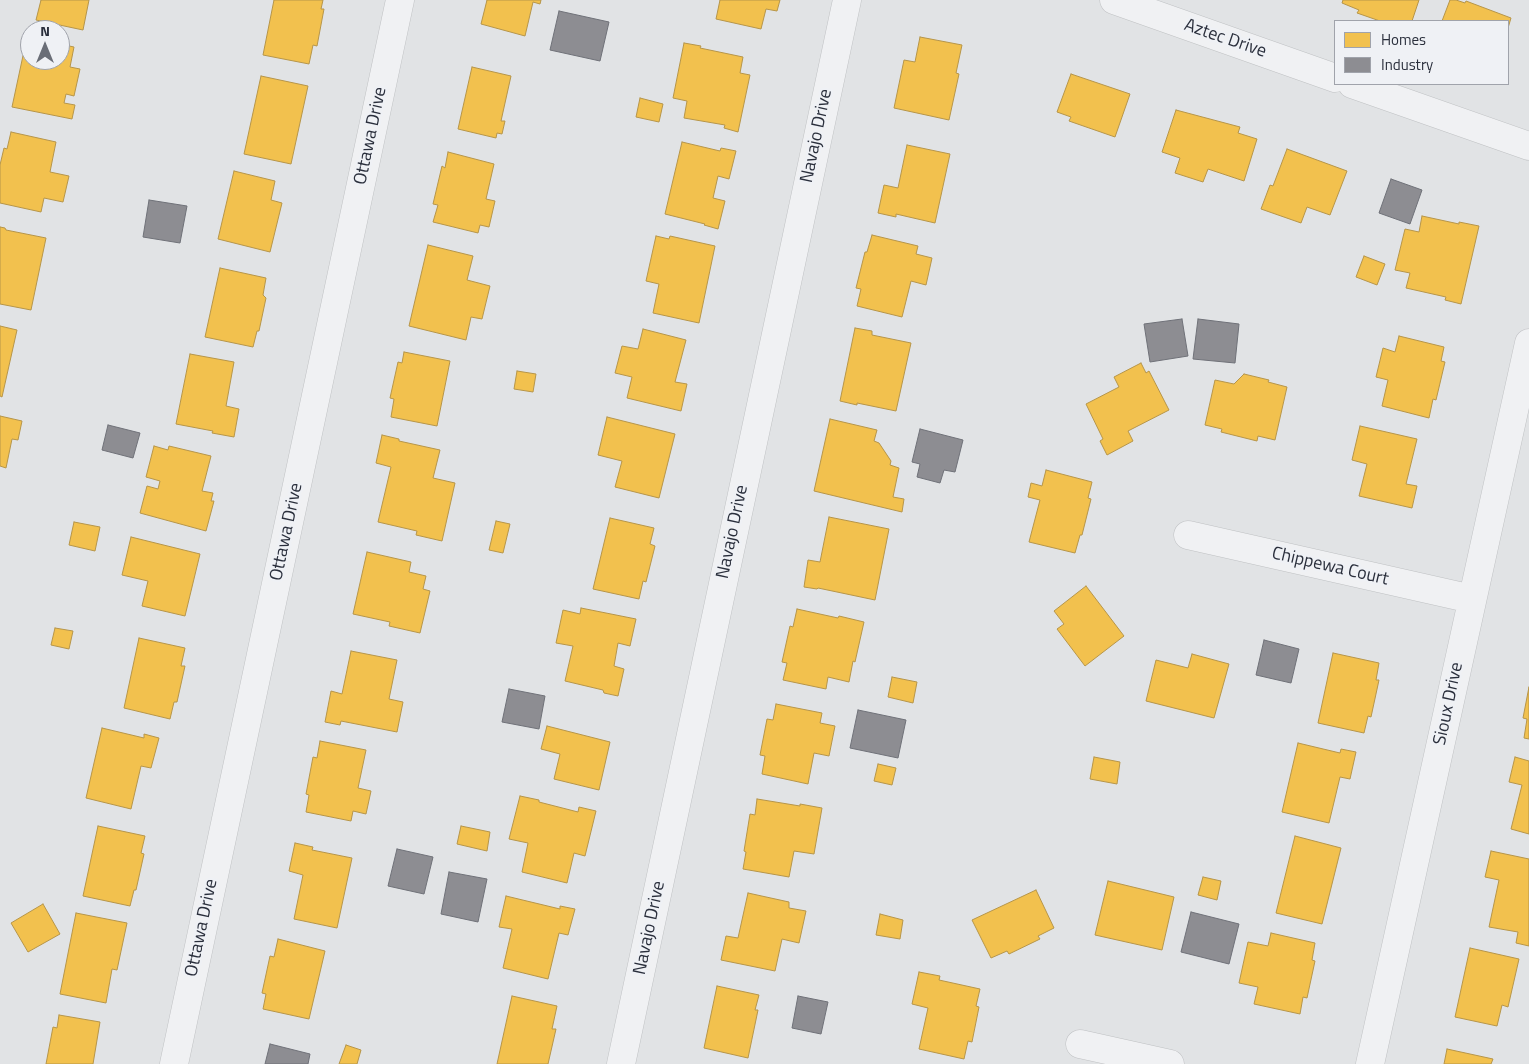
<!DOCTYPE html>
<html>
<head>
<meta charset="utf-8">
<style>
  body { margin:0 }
  #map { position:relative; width:1529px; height:1064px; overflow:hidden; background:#e1e3e5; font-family:"Titillium Web",sans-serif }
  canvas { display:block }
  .legend { position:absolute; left:1334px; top:20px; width:175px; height:65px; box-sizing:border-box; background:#eff1f5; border:1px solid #a0a3ab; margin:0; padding:6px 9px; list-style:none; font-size:15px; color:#2a2f3c }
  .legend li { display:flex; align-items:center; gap:10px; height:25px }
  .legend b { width:25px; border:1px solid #a0a3ab }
  .north { position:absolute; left:20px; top:20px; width:50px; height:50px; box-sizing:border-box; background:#eff1f5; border:1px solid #a0a3ab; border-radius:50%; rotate:0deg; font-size:14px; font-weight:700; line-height:20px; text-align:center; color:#2a2f3c }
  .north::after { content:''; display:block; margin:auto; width:18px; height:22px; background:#6a6e77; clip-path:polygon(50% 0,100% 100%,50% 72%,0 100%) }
</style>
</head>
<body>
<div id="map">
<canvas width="1529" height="1064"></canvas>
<ul class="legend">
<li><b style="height:14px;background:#f2c14e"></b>Homes</li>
<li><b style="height:14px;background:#8d8d92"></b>Industry</li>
</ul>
<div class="north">N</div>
</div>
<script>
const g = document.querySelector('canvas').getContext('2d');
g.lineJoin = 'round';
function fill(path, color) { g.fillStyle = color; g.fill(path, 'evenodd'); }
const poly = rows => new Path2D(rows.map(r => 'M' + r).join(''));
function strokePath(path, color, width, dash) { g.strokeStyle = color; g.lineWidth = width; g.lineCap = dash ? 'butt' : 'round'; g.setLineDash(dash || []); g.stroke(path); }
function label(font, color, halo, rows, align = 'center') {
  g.font = font + ' "Titillium Web",sans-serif'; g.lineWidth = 5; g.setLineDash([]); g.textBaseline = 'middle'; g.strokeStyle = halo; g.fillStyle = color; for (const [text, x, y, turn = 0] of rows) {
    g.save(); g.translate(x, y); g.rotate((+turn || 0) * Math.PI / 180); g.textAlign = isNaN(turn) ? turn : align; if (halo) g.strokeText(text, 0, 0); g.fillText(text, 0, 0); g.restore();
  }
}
const homes = poly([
  [41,0,89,0,83,30,36,20,41,0],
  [274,0,323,0,321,9,324,9,317,46,313,45,309,64,263,55,274,0],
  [487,0,541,0,540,4,533,2,525,36,481,24,487,0],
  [720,0,780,0,777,11,766,9,761,29,716,19,720,0],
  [1343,0,1419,0,1412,21,1380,21,1357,13,1359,10,1342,3,1343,0],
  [1450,0,1456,0,1465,3,1466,1,1511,18,1508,28,1508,21,1442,21,1450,0],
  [27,37,30,38,30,60,60,60,60,44,74,47,70,67,80,69,74,96,66,94,64,103,75,105,72,119,12,107,27,37],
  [920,37,962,45,956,73,959,74,949,120,894,108,904,60,915,62,920,37],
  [684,43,701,46,700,48,743,57,740,73,750,75,738,132,724,128,725,125,684,118,687,101,673,98,684,43],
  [472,67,511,76,501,121,505,121,502,134,497,133,496,138,458,129,472,67],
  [1071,74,1130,94,1115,137,1069,121,1071,117,1057,112,1071,74],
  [261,76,308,86,291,164,244,154,261,76],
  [640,98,663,104,659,122,636,117,640,98],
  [1176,110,1240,127,1238,133,1257,139,1244,181,1208,169,1203,182,1175,173,1180,158,1162,152,1176,110],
  [11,132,56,142,50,172,69,176,63,202,44,198,41,212,0,203,0,165,4,148,7,149,11,132],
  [682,142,720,151,721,148,736,151,729,179,718,176,713,198,725,201,718,229,704,225,705,224,665,214,682,142],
  [907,145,950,154,935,223,896,214,896,217,878,213,884,185,898,188,907,145],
  [1287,149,1347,171,1330,215,1307,207,1301,223,1261,209,1270,185,1273,186,1287,149],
  [448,152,494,164,486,199,495,201,489,227,480,225,478,233,433,222,438,205,433,204,442,166,445,168,448,152],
  [234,171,275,181,271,200,282,203,270,252,218,239,234,171],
  [1422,216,1459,224,1459,222,1479,226,1461,304,1445,300,1446,297,1406,288,1410,273,1395,270,1405,229,1419,232,1422,216],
  [0,227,5,228,6,230,46,238,31,310,0,304,0,227],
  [872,235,918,246,916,254,932,258,926,285,911,281,902,317,857,306,861,289,856,288,865,252,867,252,872,235],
  [656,236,669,239,670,236,715,246,699,323,653,313,659,284,646,281,656,236],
  [428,245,473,256,467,280,490,286,482,319,471,317,466,340,409,326,428,245],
  [1364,256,1385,264,1377,285,1356,277,1364,256],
  [220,268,266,278,263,295,266,298,259,331,257,331,253,347,205,337,220,268],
  [0,326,17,330,2,397,0,396,0,326],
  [855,328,872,331,872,335,911,343,896,411,857,403,857,405,840,401,855,328],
  [643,329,686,340,675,382,687,384,681,411,627,398,632,377,615,373,622,346,638,349,643,329],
  [1399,336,1444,347,1441,361,1445,362,1436,400,1433,399,1429,418,1382,406,1388,380,1376,377,1383,348,1395,352,1399,336],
  [404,352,450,361,437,426,391,417,394,399,390,398,398,362,402,363,404,352],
  [190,354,234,362,226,406,239,409,234,437,212,433,213,431,176,424,190,354],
  [1141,363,1146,373,1149,371,1169,410,1128,431,1133,441,1107,455,1100,441,1103,439,1086,404,1119,387,1114,377,1141,363],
  [517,371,536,374,533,392,514,389,517,371],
  [1244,374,1269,380,1268,382,1287,387,1275,440,1258,436,1257,441,1221,432,1222,429,1205,425,1215,380,1234,384,1244,374],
  [0,416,22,421,18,440,12,439,6,468,0,466,0,416],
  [607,417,675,434,659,498,615,487,622,461,598,455,607,417],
  [830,419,877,430,874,441,879,443,891,461,890,465,899,468,893,497,904,499,902,512,814,491,830,419],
  [1360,426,1417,439,1406,484,1417,486,1412,508,1359,496,1367,464,1352,460,1360,426],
  [382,435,399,439,399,441,440,450,433,478,455,483,442,541,416,535,417,531,378,522,391,467,376,463,382,435],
  [154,446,168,450,169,446,211,456,202,491,213,493,211,501,214,501,206,531,140,513,147,486,158,489,160,481,146,477,154,446],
  [1046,470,1092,482,1088,498,1091,499,1082,535,1080,535,1075,553,1029,542,1040,500,1028,497,1031,483,1042,486,1046,470],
  [829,517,889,529,875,600,818,588,817,589,804,587,808,560,820,562,829,517],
  [610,518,654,528,650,544,655,546,646,582,643,581,639,599,593,589,610,518],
  [496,521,510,524,503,553,489,550,496,521],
  [74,522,100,527,95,551,69,545,74,522],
  [131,537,200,554,185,616,142,606,148,581,122,575,131,537],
  [367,552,411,562,409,572,426,576,423,589,430,591,420,633,389,626,390,622,353,614,367,552],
  [1086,586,1124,636,1085,666,1057,629,1064,624,1054,611,1086,586],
  [581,608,636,619,630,646,618,643,614,666,624,669,618,696,604,693,603,690,565,681,573,646,556,643,563,610,580,614,581,608],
  [797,609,838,618,839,616,864,622,855,662,853,661,849,682,828,677,826,689,783,680,787,663,782,662,790,626,793,627,797,609],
  [55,628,73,631,69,649,51,645,55,628],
  [139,638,185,648,181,666,185,666,177,702,174,702,170,719,124,708,139,638],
  [351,651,397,660,389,699,403,702,397,732,341,721,340,725,325,722,331,691,342,694,351,651],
  [1333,653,1379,663,1376,680,1379,680,1371,717,1368,716,1364,733,1318,723,1333,653],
  [1192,654,1229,664,1214,718,1146,701,1156,660,1188,668,1192,654],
  [892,677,917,682,913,703,888,697,892,677],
  [1529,687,1529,739,1524,738,1527,719,1523,718,1529,687],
  [776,704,822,713,820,723,835,726,829,756,814,753,808,784,762,774,765,756,760,755,767,719,773,720,776,704],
  [547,726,610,742,599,790,554,779,560,754,541,749,547,726],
  [102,728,144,738,144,734,159,738,151,768,141,766,131,809,86,798,102,728],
  [320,741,366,750,358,788,371,791,366,814,353,811,351,821,306,812,309,795,306,794,313,757,317,758,320,741],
  [1298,743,1340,753,1341,749,1356,752,1350,779,1340,777,1329,823,1282,812,1298,743],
  [1094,757,1120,762,1117,784,1090,779,1094,757],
  [1515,757,1529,761,1529,834,1511,829,1522,785,1509,782,1515,757],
  [878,764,896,768,892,785,874,781,878,764],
  [520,796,539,800,539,802,578,812,579,807,596,811,585,856,574,853,567,883,522,872,528,843,509,839,520,796],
  [757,799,800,806,800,804,822,808,814,854,794,851,789,877,743,869,746,852,744,851,750,814,755,815,757,799],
  [98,826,145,836,141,853,144,854,136,890,134,890,130,906,83,896,98,826],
  [461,826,490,832,487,851,457,844,461,826],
  [1295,836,1341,848,1322,924,1276,913,1295,836],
  [295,843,313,847,312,850,352,858,337,928,294,919,303,875,289,871,295,843],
  [1491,851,1529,859,1529,946,1516,943,1518,932,1489,927,1499,880,1485,877,1491,851],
  [1203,877,1221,881,1217,900,1198,895,1203,877],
  [1108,881,1174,897,1162,950,1095,935,1108,881],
  [1036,890,1054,928,1038,936,1040,939,1009,954,1007,951,991,958,972,920,1036,890],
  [748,893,789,902,789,908,806,911,799,943,782,939,775,971,721,960,726,936,738,938,748,893],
  [506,896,560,909,560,906,575,909,568,935,559,933,548,979,503,968,512,929,499,927,506,896],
  [43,904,60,934,28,952,11,923,43,904],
  [76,913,127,923,117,970,112,969,106,1003,60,994,76,913],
  [880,914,903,920,900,939,876,935,880,914],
  [1271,933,1315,943,1312,960,1315,961,1307,998,1303,997,1300,1014,1254,1004,1258,987,1239,983,1248,942,1268,946,1271,933],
  [278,939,325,951,309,1019,263,1009,266,994,262,993,270,956,274,957,278,939],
  [1470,948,1519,959,1508,1007,1502,1005,1497,1026,1455,1017,1470,948],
  [919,972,940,976,939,980,980,989,976,1006,979,1007,972,1042,968,1041,964,1059,919,1049,928,1008,912,1004,919,972],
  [717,986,759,995,755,1010,758,1010,748,1058,704,1048,717,986],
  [512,996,557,1006,552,1029,556,1029,548,1064,497,1064,512,996],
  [59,1015,100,1022,93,1064,46,1064,53,1027,57,1028,59,1015],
  [346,1045,361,1050,357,1064,339,1064,346,1045],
  [1447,1049,1493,1059,1491,1064,1444,1064,1447,1049]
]);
fill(homes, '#f2c14e');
strokePath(homes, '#b69549', 1);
const industry = poly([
  [559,11,609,22,600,61,550,50,559,11],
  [1391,179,1422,190,1410,224,1379,213,1391,179],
  [149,200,187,206,180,243,143,237,149,200],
  [1182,319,1188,356,1150,362,1144,324,1182,319],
  [1198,319,1239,324,1235,363,1193,359,1198,319],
  [108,425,140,433,133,458,102,450,108,425],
  [920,429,963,440,955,472,944,470,940,483,917,477,920,464,912,462,920,429],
  [1264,640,1299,649,1291,683,1256,675,1264,640],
  [509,689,545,696,539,729,502,722,509,689],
  [858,710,906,720,898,758,850,748,858,710],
  [397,849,433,857,424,894,388,886,397,849],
  [449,872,487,879,478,922,441,914,449,872],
  [1191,912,1239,924,1229,964,1181,952,1191,912],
  [798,996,828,1002,821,1034,792,1028,798,996],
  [270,1044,310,1054,308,1064,265,1064,270,1044]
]);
fill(industry, '#8d8d92');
strokePath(industry, '#6f7178', 1);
const street = poly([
  [1114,0,1335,78],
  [1352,84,1529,146],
  [1188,535,1472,599],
  [1080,1044,1170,1064],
  [174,1064,400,0],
  [621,1064,847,0],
  [1370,1064,1529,343]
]);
strokePath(street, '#bfc1c3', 29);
strokePath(street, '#f0f1f3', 28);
label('18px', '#2a2f3c', '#eff1f5', [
  ["Aztec Drive",1225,39,19],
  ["Ottawa Drive",371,136,-78],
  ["Navajo Drive",817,136,-78],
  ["Ottawa Drive",287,532,-78],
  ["Navajo Drive",733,532,-78],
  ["Chippewa Court",1330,567,13],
  ["Sioux Drive",1449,704,-78],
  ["Ottawa Drive",202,928,-78],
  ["Navajo Drive",650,928,-78]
]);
</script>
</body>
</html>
